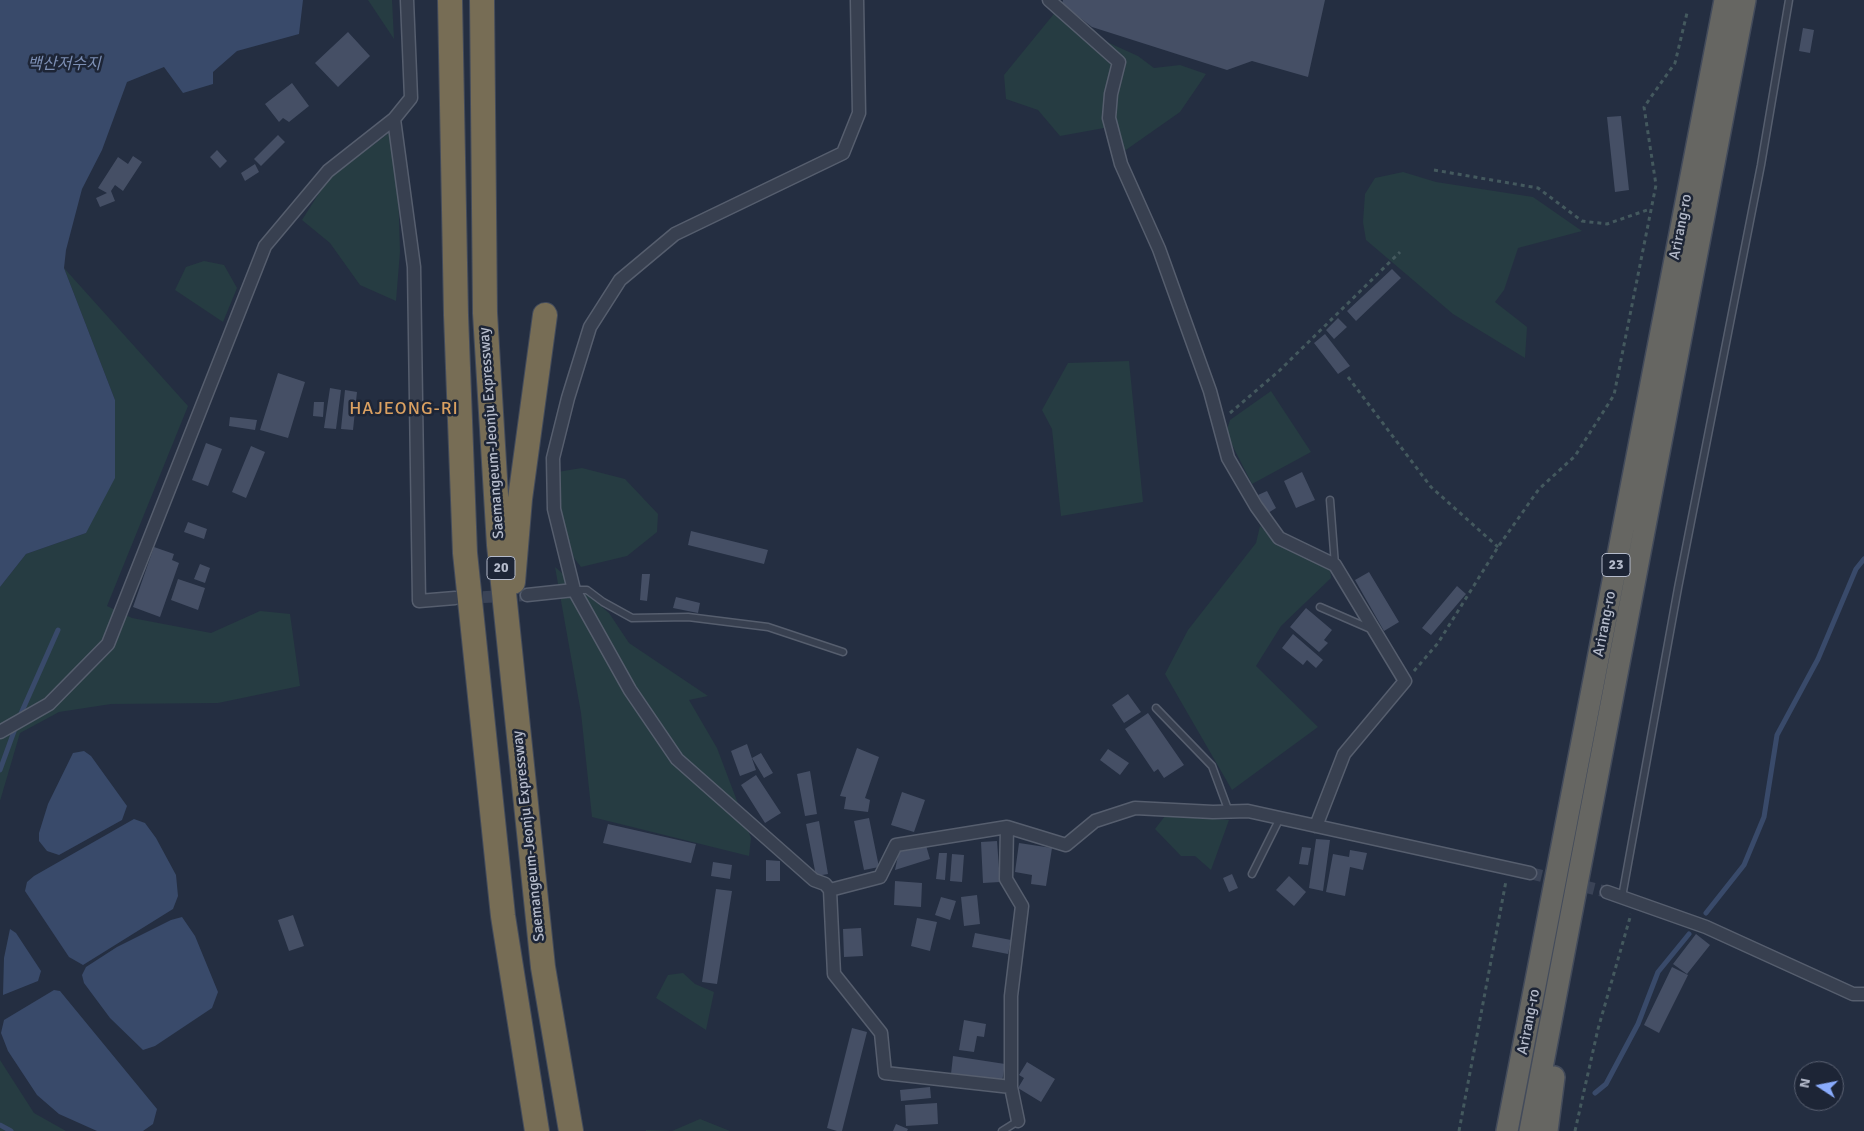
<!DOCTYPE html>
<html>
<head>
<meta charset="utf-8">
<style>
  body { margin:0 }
  #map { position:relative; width:1864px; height:1131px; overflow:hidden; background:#242e41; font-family:Signika,sans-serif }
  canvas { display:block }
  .north { position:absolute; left:1794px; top:1061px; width:50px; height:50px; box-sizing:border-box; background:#1d2536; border:1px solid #5a6172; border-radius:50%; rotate:281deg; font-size:14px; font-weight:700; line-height:20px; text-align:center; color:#b5bbcb }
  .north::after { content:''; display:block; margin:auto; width:18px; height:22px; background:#89abfc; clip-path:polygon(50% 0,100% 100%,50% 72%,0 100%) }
</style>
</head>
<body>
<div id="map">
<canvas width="1864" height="1131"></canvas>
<div class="north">N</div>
</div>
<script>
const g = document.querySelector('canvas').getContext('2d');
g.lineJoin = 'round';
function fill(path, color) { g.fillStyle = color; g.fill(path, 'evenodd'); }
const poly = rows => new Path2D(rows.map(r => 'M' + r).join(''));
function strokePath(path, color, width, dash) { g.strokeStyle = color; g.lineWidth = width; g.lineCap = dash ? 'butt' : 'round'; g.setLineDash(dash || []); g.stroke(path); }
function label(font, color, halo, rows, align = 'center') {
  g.font = font + ' Signika,"Noto Sans KR",sans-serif'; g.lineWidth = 5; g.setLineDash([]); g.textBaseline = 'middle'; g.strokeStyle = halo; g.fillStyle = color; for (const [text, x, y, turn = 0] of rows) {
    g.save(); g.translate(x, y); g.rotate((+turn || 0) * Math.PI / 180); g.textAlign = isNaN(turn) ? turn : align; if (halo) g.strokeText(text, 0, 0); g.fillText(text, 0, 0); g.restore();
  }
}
fill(poly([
  [368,0,392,0,394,39],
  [1062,4,1107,42,1138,56,1154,68,1180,65,1206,74,1180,112,1123,152,1104,128,1060,136,1038,110,1006,99,1004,75],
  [393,130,397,151,400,252,396,301,360,285,330,243,302,220,328,179],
  [1403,172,1436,182,1533,197,1582,231,1518,248,1504,290,1495,302,1527,327,1525,358,1453,314,1366,240,1363,222,1365,194,1375,178],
  [204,261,224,265,237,288,223,322,175,290,186,267],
  [64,268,188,406,107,606,132,618,211,633,260,611,290,614,300,686,218,703,111,704,59,712,20,733,0,801,0,587,26,554,86,533,115,400],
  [1129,361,1143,502,1061,516,1052,429,1042,410,1068,363],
  [1271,391,1311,452,1252,484,1226,433,1230,420],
  [582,468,625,479,658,514,657,532,627,556,581,567,574,558,560,510,557,472],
  [1260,526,1282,546,1330,569,1331,578,1281,626,1256,666,1318,727,1232,790,1165,674,1188,630,1256,543],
  [555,567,609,613,629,643,708,696,689,700,717,748,751,838,749,856,592,817,581,713],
  [1165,816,1229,820,1211,870,1195,856,1181,856,1155,829],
  [683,973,695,984,714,992,706,1030,656,998,668,975],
  [0,1060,34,1113,66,1131,0,1131],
  [700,1119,730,1131,646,1131,646,1130,672,1131]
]), '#263c42');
fill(poly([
  [0,0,303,0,299,34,237,51,213,72,213,84,183,93,164,67,127,82,102,150,82,189,66,250,64,268,115,400,115,478,86,533,26,554,0,587],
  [84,751,91,756,127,806,122,820,59,855,47,851,39,841,39,833,48,804,73,753],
  [134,819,145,823,156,838,176,875,178,896,173,909,83,965,69,957,25,891,27,882,34,876],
  [182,917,195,936,218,992,212,1008,155,1046,143,1050,110,1018,84,983,82,975,86,967,117,947,171,920],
  [10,929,16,933,41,971,38,981,3,995,4,958],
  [54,990,60,991,157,1109,153,1124,143,1131,97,1131,59,1114,37,1095,8,1051,1,1033,4,1020]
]), '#394a6a');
strokePath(poly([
  [19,718,58,630],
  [0,770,16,726],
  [1706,913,1744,865,1764,817,1777,735,1818,659,1856,569,1864,559],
  [1595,1093,1606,1084,1638,1024,1658,972,1689,934],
  [0,1125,11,1131]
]), '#394a6a', 5);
fill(poly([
  [1063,0,1325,0,1308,77,1252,61,1227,70,1092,27,1062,4],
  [1803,28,1814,30,1810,53,1799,51],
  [348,32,370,56,338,87,315,63],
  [292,83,309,106,289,122,283,118,279,122,265,104],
  [1621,116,1629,190,1615,192,1607,117],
  [278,135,285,142,261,166,254,159],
  [217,150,227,161,220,168,210,157],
  [133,156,142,162,123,191,115,185,111,191,115,201,100,207,96,198,107,193,98,188,118,157,128,164],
  [255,164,259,172,245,181,241,173],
  [1392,269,1401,278,1356,321,1347,311],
  [1338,318,1347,327,1334,339,1326,330],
  [1325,334,1350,366,1338,374,1314,343],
  [278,373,305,382,288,438,260,430],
  [330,388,341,390,336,429,324,428],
  [345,390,357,392,353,430,341,429],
  [314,402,324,402,323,417,313,416],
  [230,417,257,420,255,430,229,426],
  [206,443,222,449,208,486,192,480],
  [251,446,265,452,246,498,232,492],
  [1302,472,1315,500,1296,508,1284,481],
  [1267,491,1276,508,1268,513,1258,495],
  [188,522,207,529,204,539,184,532],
  [691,531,768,550,764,564,688,545],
  [154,547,174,554,172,560,179,563,160,617,133,607],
  [200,564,210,568,205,583,194,579],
  [1369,572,1399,622,1384,631,1355,580],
  [642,574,650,574,647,601,640,600],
  [178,579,205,588,198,610,171,600],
  [1457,586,1466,594,1431,635,1422,628],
  [676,597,700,603,698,613,673,608],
  [1306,608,1332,630,1324,640,1328,643,1319,652,1290,627],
  [1293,634,1323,660,1316,668,1307,660,1303,665,1282,648],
  [1128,694,1141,712,1124,723,1112,705],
  [1148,713,1184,765,1164,778,1158,769,1154,772,1125,729],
  [747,744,756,770,740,776,731,751],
  [857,748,879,757,865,798,870,800,868,812,844,809,846,797,840,796],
  [1108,749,1129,763,1120,775,1100,760],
  [761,753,773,773,764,778,752,758],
  [810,771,817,814,805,816,797,774],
  [756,775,781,813,765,823,741,785],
  [902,792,925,800,914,832,891,825],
  [869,818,879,867,864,870,854,821],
  [819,821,828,874,816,876,806,824],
  [608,824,696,844,691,863,603,843],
  [1316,839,1330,840,1323,891,1309,888],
  [997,841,1000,882,983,883,981,842],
  [925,842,930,859,895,870,899,851],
  [1019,843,1052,848,1046,886,1031,884,1032,875,1015,872],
  [1302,847,1311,848,1308,865,1299,864],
  [1350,850,1367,853,1363,870,1350,867,1345,896,1326,892,1333,854,1349,857],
  [939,853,947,853,945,880,936,879],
  [952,854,964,855,962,882,950,881],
  [766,860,780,861,780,881,766,881],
  [713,862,732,865,730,879,711,876],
  [1232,874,1238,888,1229,892,1223,878],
  [1289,876,1306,892,1294,906,1276,890],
  [895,881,922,883,921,907,894,905],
  [716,889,732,891,717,984,702,982],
  [977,895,980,924,964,926,961,897],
  [941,897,956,901,950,920,935,915],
  [293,915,304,946,289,951,278,920],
  [917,918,937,922,930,951,911,946],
  [861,928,863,956,844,957,843,929],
  [975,933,1011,940,1008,954,972,947],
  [1696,934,1710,945,1687,974,1673,964],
  [1672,967,1688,975,1659,1033,1644,1025],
  [964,1020,986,1024,984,1037,977,1036,974,1052,959,1050],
  [852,1028,867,1032,842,1131,837,1131,827,1128],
  [953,1056,1005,1064,1002,1082,951,1074],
  [1027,1062,1055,1079,1041,1102,1018,1088,1024,1078,1019,1075],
  [930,1087,931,1098,901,1101,900,1090],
  [937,1103,938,1124,906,1126,905,1105],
  [896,1124,908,1129,907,1131,893,1131]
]), '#454f65');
strokePath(poly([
  [465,598,527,595],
  [1530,873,1607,892]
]), '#3a4356', 12, [12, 6]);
const service = poly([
  [1330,500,1335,565],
  [575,590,587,590,603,602,632,618,688,617,768,627,843,652],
  [1320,607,1373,630],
  [1156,708,1212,766,1229,812],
  [1252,874,1280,818],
  [1622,897,1678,588,1761,165,1789,0],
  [1002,1131,1018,1121]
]);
const minor = poly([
  [407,0,411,98,394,119,414,267,419,601,455,598],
  [1049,0,1119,62,1111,94,1109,118,1121,164,1159,249,1210,391,1228,458,1256,506,1279,538,1335,565,1405,681,1344,754,1316,826],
  [574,590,554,509,553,458,568,398,590,327,620,280,675,234,843,153,859,113,857,0],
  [527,595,574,590,630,690,677,759,814,880,825,884,830,890,880,877,896,845,1007,827,1066,845,1095,821,1135,808,1213,812,1248,811,1530,873],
  [0,732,49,704,108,644,265,246,328,171,394,119],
  [1007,827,1006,879,1022,906,1011,996,1011,1087,1018,1121],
  [830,890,834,974,881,1033,885,1073,1011,1087],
  [1607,892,1706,927,1853,994,1864,994]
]);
const trunk = poly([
  [1507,1131,1725,0],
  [1530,1131,1745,0],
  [1547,1131,1554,1077]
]);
const motorway = poly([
  [450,0,456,315,465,553,503,916,537,1131],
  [482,0,485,313,499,545,543,967,571,1131],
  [513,582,520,499,545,315]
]);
strokePath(service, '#565e6e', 9);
strokePath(minor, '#565e6e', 15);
strokePath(trunk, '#434b5b', 24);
strokePath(motorway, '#434b5b', 26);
strokePath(poly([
  [1434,170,1538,188,1582,221,1607,224,1650,209],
  [1348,377,1431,487,1498,547],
  [1230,413,1279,371,1400,252],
  [1414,671,1438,643,1498,547,1539,489,1575,456,1614,395,1656,185,1644,107,1675,63,1687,13],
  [1459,1131,1506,881],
  [1575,1131,1598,1029,1631,914]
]), '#44595e', 3, [4, 4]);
strokePath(service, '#384050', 6);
strokePath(minor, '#384050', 12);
strokePath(trunk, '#666662', 21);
strokePath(motorway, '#776d55', 24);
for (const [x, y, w] of [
  [1616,565,28],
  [501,568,28]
]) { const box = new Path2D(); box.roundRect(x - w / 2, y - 11.5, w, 23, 4); g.fillStyle = '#1d2536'; g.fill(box); strokePath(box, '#b5bbcb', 1); }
label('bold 14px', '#b5bbcb', null, [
  ["23",1616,565],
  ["20",501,568]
]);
label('15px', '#b5bbcb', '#1d2536', [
  ["Arirang-ro",1681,227,-79],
  ["Saemangeum-Jeonju Expressway",492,433,-94],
  ["Arirang-ro",1605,624,-79],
  ["Saemangeum-Jeonju Expressway",529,836,-96],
  ["Arirang-ro",1529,1022,-79]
]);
label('italic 16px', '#7c8eb3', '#1d2536', [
  ["백산저수지",64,65]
]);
g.letterSpacing = '1px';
label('18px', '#daa061', '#1d2536', [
  ["HAJEONG-RI",404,409]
]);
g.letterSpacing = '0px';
</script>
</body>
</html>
